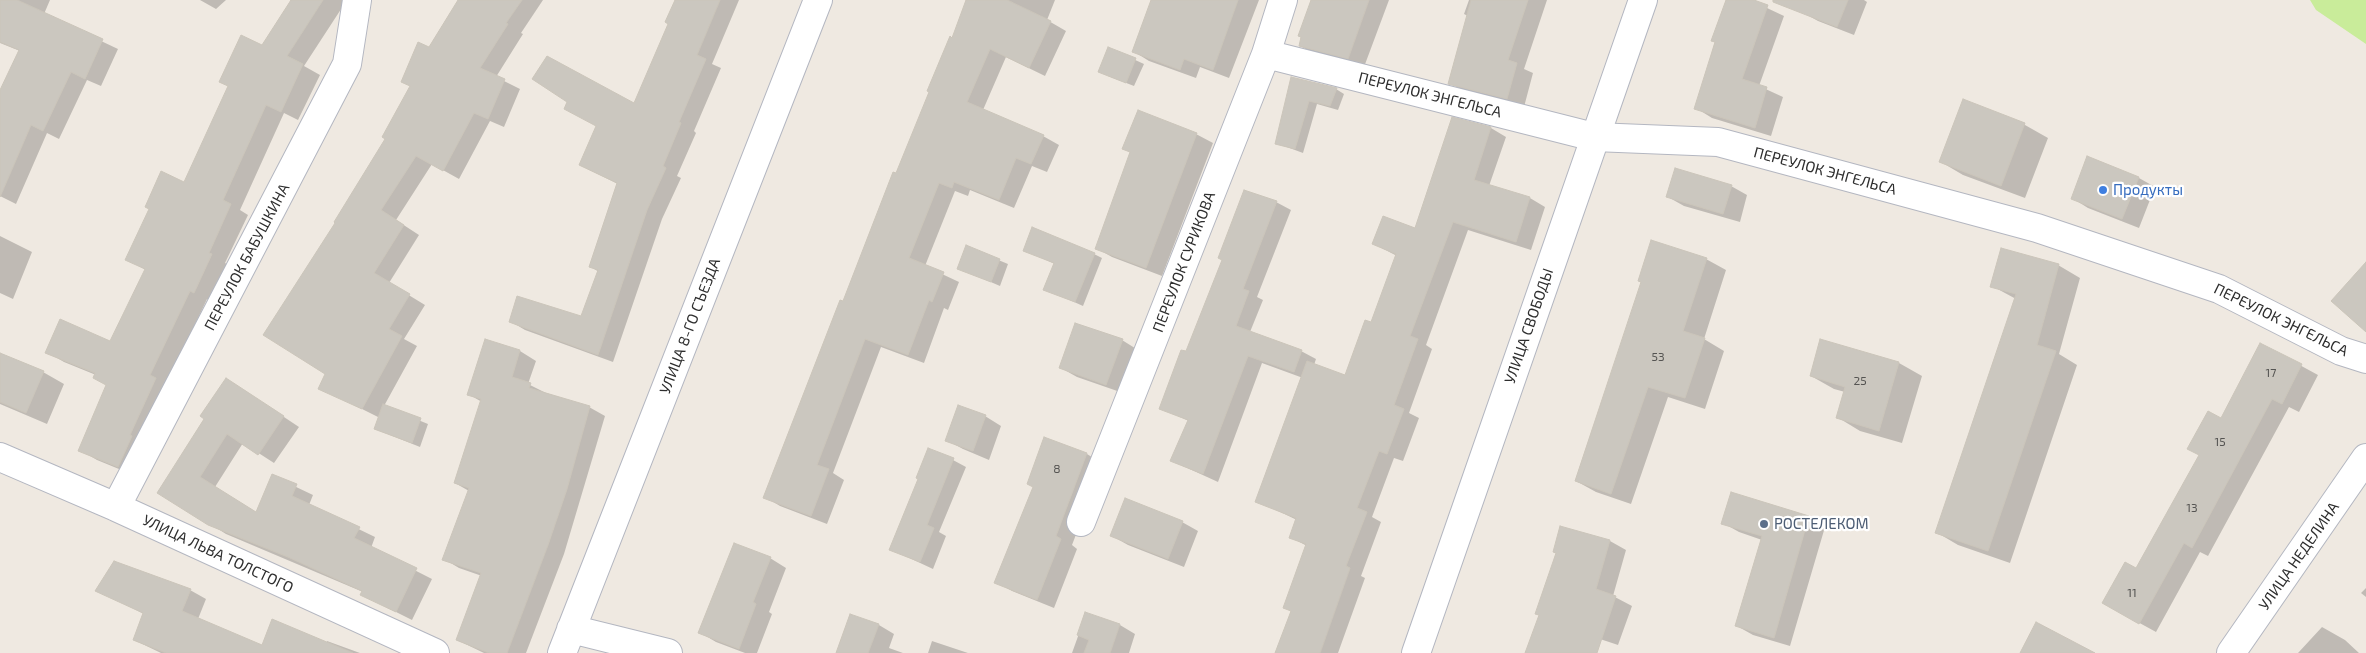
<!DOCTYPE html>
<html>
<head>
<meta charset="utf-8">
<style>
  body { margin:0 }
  canvas { display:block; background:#efe9e1 }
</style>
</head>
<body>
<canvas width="2366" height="653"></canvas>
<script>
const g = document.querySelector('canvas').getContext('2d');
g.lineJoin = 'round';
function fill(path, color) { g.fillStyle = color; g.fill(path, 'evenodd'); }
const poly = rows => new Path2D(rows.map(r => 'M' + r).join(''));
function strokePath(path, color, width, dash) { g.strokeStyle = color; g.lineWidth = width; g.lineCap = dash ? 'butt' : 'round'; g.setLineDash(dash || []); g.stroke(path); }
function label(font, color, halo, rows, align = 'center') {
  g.font = font + ' "Exo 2",sans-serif'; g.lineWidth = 4.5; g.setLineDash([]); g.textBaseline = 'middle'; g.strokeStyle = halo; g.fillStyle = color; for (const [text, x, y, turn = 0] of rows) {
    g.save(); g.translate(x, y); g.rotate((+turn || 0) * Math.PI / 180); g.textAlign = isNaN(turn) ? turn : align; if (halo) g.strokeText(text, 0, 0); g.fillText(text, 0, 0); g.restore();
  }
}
fill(poly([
  [2310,0,2366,0,2366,44,2316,10]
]), '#c9ec9a');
fill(poly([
  [0,0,50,0,44,14,118,49,101,86,87,80,59,139,47,133,16,204,0,196,0,93,20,51,0,43],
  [200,0,226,0,216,9],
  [290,0,347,0,304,66,320,75,298,120,284,113,240,210,248,215,225,263,229,265,211,301,207,299,167,385,136,476,97,460,80,450,107,385,96,375,64,362,47,352,111,342,146,270,126,259,185,184,229,87,263,47,292,1],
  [459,0,543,0,521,33,523,34,496,77,520,89,504,127,490,121,459,179,432,164,396,220,419,235,389,283,425,305,404,339,417,346,384,406,428,424,420,447,375,429,380,418,320,388,327,374,337,223,387,139,429,48],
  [676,0,739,0,712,64,721,68,694,131,696,133,677,176,681,178,662,219,613,362,525,330,510,321,582,317,599,272,591,267,618,184,580,165,635,105,670,24],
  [968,0,1055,0,1047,20,1066,31,1045,76,1006,57,983,110,1043,136,1059,145,1047,172,1032,166,1014,208,970,190,968,196,955,191,925,266,959,282,948,310,944,308,924,363,881,347,833,473,844,480,827,524,780,506,765,497],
  [1166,0,1259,0,1229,78,1200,67,1196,78,1149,61,1133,51],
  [1312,0,1389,0,1364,67,1317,55,1300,46],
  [1469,0,1547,0,1524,69,1533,73,1524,107,1466,92,1450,83,1468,16,1464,14],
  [1727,0,1750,0,1784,16,1759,86,1783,97,1771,136,1712,118,1696,108],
  [1806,0,1864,0,1867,2,1854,35,1818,21,1802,12],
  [1109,48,1144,64,1134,86,1108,76],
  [1292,78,1336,89,1344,94,1338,110,1317,104,1303,153,1276,143],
  [1964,101,2025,125,2048,138,2025,198,1963,175,1941,162],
  [1453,119,1491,128,1506,137,1489,186,1530,198,1545,207,1531,250,1468,230,1426,345,1432,349,1409,413,1419,418,1403,461,1394,458,1372,517,1381,522,1361,576,1365,578,1338,653,1276,653,1292,611,1307,546,1290,537,1297,520,1257,501,1303,378,1262,363,1218,482,1172,461,1189,421,1160,408,1187,353,1276,202,1291,210,1257,297,1263,300,1250,332,1301,351,1316,359,1314,365,1346,376,1372,324,1397,256,1374,244,1416,230],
  [1196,134,1213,143,1162,276,1112,257,1096,248],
  [2088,158,2139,178,2155,187,2139,228,2088,208,2072,198],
  [1731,186,1747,195,1740,222,1684,206,1668,197],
  [0,236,32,252,13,299,0,293],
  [967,247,1008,264,1000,286,958,268],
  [1024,250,1094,254,1102,258,1083,306,1045,289,1055,264],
  [1706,259,1726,270,1704,339,1724,351,1705,409,1668,397,1631,504,1596,492,1576,481],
  [2058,265,2080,278,2059,354,2077,365,2010,563,1958,545,1936,532,2016,299,1992,286],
  [1122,340,1138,350,1123,393,1077,377,1061,368],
  [486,341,520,351,536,361,528,384,546,393,589,407,605,416,564,554,526,653,484,653,457,640,482,576,459,568,444,559,469,491,455,483,482,402,468,394],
  [2261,344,2318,375,2299,412,2289,407,2208,556,2200,552,2156,632,2103,603,2137,570,2222,420],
  [0,354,43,372,64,384,47,424,0,404],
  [1899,363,1922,376,1902,443,1860,431,1837,417,1845,392,1834,389,1811,376],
  [227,379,299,427,274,463,243,443,215,487,257,513,273,476,313,495,309,505,375,537,371,548,432,579,412,620,378,603,362,594,363,592,226,534,159,492,205,418],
  [985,416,1001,426,989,460,963,449,946,440],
  [1045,439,1087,454,1103,464,1072,545,1077,549,1054,608,1012,591,996,582,1034,487],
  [953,460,966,467,939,532,946,536,933,569,890,549],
  [1808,517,1825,527,1790,646,1753,635,1737,626,1762,540,1739,532,1723,523],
  [1182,522,1198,531,1184,567,1128,545,1112,536],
  [1610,541,1626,550,1613,596,1632,606,1618,645,1585,634,1578,653,1526,653,1540,615],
  [770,558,786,568,769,612,772,614,757,653,745,653,716,642,699,632],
  [2366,588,2366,597,2361,593],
  [97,590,190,590,206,599,198,619,262,646,327,643,327,641,360,653,161,653,134,640,144,614],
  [1086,614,1120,625,1135,634,1129,653,1072,653],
  [851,615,879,625,894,634,889,648,903,653,837,653],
  [2322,627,2345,640,2359,653,2298,653],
  [932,641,968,653,928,653]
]), '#0003');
const building = poly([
  [0,0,17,0,103,39,85,79,71,72,43,131,31,125,0,197,0,90,19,50,0,42,0,0],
  [291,0,323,0,287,56,303,64,281,112,266,105,223,200,231,204,209,253,212,254,194,293,190,291,150,375,156,378,130,435,132,436,118,467,78,451,106,385,93,378,95,373,45,353,60,319,110,341,145,269,125,260,149,209,145,207,161,171,184,182,228,86,219,82,241,35,262,45,291,0],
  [458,0,522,0,506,23,508,24,480,68,505,79,488,119,474,113,443,171,416,156,381,210,404,225,374,273,410,294,389,329,402,336,362,409,318,389,325,374,263,335,335,223,334,222,385,139,382,137,410,86,401,82,418,42,429,47,458,0],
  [675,0,720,0,697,55,706,59,679,122,681,123,663,166,666,168,647,210,598,355,509,322,517,296,581,316,598,270,589,267,617,183,579,165,596,126,564,109,567,102,532,79,547,56,634,103,668,24,665,22,675,0],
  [966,0,1007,0,1051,21,1029,68,990,49,967,102,1044,135,1031,164,1016,158,999,200,954,182,952,188,939,183,909,258,944,272,932,302,929,300,908,355,865,339,817,465,829,469,811,516,763,498,840,300,843,301,893,172,896,173,929,92,927,91,950,36,952,38,966,0],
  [1151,0,1238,0,1213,70,1184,59,1180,70,1132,52,1151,0],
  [1311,0,1369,0,1348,59,1299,46,1301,37,1298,36,1311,0],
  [1471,0,1528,0,1508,60,1517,63,1507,99,1448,84,1471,0],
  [1726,0,1754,0,1768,5,1742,79,1767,87,1755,128,1694,109,1715,42,1711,41,1726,0],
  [1773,0,1848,0,1837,27,1773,2,1773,0],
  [1108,47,1136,58,1126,83,1098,72,1108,47],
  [1291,77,1337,88,1330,106,1309,101,1295,149,1275,144,1291,77],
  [1963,99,2025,123,2001,186,1939,162,1963,99],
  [1138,110,1197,133,1146,268,1095,249,1130,152,1122,149,1138,110],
  [1452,117,1491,127,1474,180,1530,197,1516,242,1453,222,1410,336,1418,339,1394,405,1404,409,1387,454,1379,451,1357,508,1367,512,1346,566,1350,568,1320,653,1275,653,1291,611,1283,608,1306,544,1289,538,1296,518,1255,502,1307,361,1345,375,1365,320,1371,322,1396,254,1372,244,1383,216,1415,228,1452,117],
  [2087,156,2139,177,2122,219,2071,199,2087,156],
  [1675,168,1732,185,1723,214,1666,197,1675,168],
  [1244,190,1277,201,1243,289,1249,291,1236,326,1302,350,1294,372,1248,356,1203,474,1170,461,1188,420,1159,409,1181,350,1186,351,1222,260,1218,258,1244,190],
  [1032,227,1095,253,1075,302,1043,290,1054,263,1023,251,1032,227],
  [1651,240,1707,258,1683,331,1705,338,1685,398,1648,387,1611,494,1575,481,1641,282,1638,281,1651,240],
  [966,245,1000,259,991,282,957,269,966,245],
  [2001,248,2059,264,2037,345,2056,351,1988,551,1935,533,2016,294,1990,287,2001,248],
  [2366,262,2366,332,2331,301,2366,262],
  [1075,323,1123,339,1106,385,1059,368,1075,323],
  [485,339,520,350,512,377,531,383,529,388,590,406,567,489,548,545,507,653,489,653,456,640,481,573,442,560,469,488,454,483,481,399,467,395,485,339],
  [1820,339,1899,362,1879,431,1836,418,1845,387,1810,376,1820,339],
  [2260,343,2302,364,2282,404,2272,399,2192,548,2184,543,2139,624,2102,603,2125,562,2136,568,2199,455,2187,449,2208,411,2221,418,2260,343],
  [0,353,44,371,26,413,0,402,0,353],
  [226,378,284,416,258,455,227,434,200,477,256,512,272,474,297,484,292,496,360,527,354,538,417,568,396,612,360,595,362,591,288,557,208,525,157,493,204,419,200,416,226,378],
  [383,404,421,418,412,443,374,429,383,404],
  [958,405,986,415,973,451,945,441,958,405],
  [1044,437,1087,453,1056,536,1061,539,1037,600,994,583,1033,487,1027,484,1044,437],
  [928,448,954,458,927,525,934,528,920,562,889,550,918,479,916,478,928,448],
  [1731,492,1809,516,1774,638,1735,626,1762,536,1721,524,1731,492],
  [1125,498,1183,521,1168,559,1110,536,1125,498],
  [1560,526,1610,540,1596,589,1616,596,1597,653,1525,653,1539,615,1535,614,1556,553,1553,552,1560,526],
  [734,543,771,557,753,602,756,604,739,649,698,633,734,543],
  [114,561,191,589,182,611,262,645,272,619,353,653,166,653,133,640,143,613,95,591,114,561],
  [1085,612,1120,624,1110,653,1084,653,1089,640,1077,635,1085,612],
  [850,614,879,624,868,653,836,653,850,614],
  [2036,622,2095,653,2020,653,2036,622]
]);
fill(building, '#cbc7bf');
strokePath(building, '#cbc5ba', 1);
const minor = poly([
  [1266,54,1594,137,1718,142,2037,228,2219,289,2341,351,2366,359],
  [0,457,116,507,435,653],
  [116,507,347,64,357,0],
  [1081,522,1266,54,1283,0],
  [571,629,668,653],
  [562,653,818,0],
  [2231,653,2366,458]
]);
const tertiary = poly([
  [1416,653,1643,0]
]);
strokePath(minor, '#b4b7c1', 30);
strokePath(tertiary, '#b4b7c1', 30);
strokePath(minor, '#fff', 28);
strokePath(tertiary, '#fff', 28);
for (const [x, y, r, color] of [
  [2103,190,5,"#3f7fe0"],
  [1764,524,5,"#5c6f8a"]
]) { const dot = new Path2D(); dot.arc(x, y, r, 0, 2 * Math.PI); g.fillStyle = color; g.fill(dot); strokePath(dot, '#fff', 2); }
label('12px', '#555452', null, [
  ["53",1658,357],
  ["17",2271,373],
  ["25",1860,381],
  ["15",2220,442],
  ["8",1057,469],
  ["13",2192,508],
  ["11",2132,593]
]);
label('15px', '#2e2e2e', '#fff', [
  ["ПЕРЕУЛОК ЭНГЕЛЬСА",1430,95,14],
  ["ПЕРЕУЛОК ЭНГЕЛЬСА",1825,171,15],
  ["ПЕРЕУЛОК БАБУШКИНА",247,257,-62],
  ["ПЕРЕУЛОК СУРИКОВА",1184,262,-69],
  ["ПЕРЕУЛОК ЭНГЕЛЬСА",2281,320,26],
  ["УЛИЦА 8-ГО СЪЕЗДА",690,326,-69],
  ["УЛИЦА СВОБОДЫ",1529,326,-71],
  ["УЛИЦА ЛЬВА ТОЛСТОГО",218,554,25],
  ["УЛИЦА НЕДЕЛИНА",2299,556,-55]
]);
label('15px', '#366cbe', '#fff', [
  ["Продукты",2113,190]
], 'left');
label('15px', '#4e5e75', '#fff', [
  ["РОСТЕЛЕКОМ",1774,524]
], 'left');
</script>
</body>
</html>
